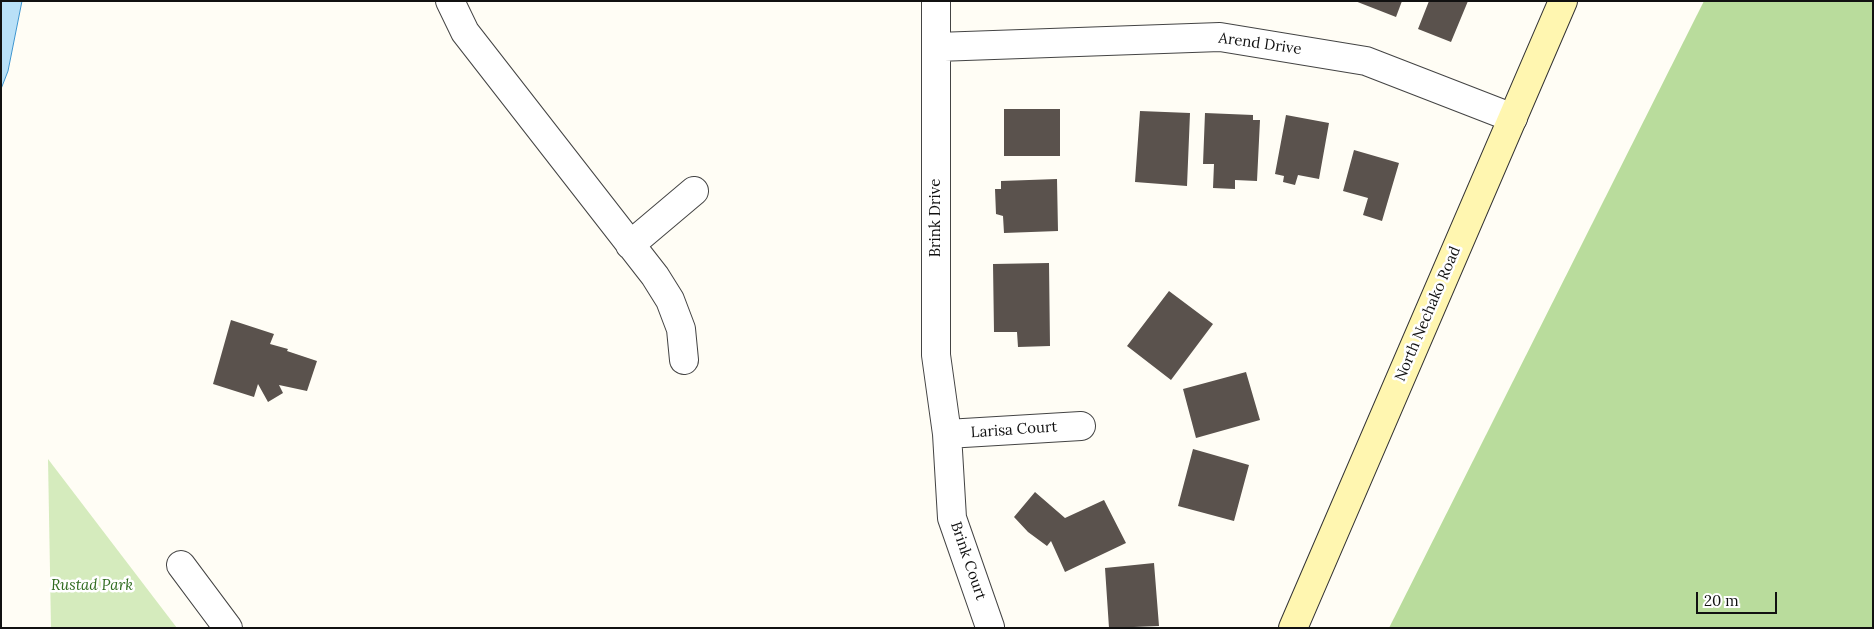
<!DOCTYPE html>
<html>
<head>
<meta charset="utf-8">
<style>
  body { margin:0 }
  #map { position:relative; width:1874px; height:629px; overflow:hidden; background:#fffdf5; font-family:Lora,serif }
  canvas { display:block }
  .frame { position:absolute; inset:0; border:2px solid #111; pointer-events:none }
  .scale { position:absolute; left:1696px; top:592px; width:81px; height:22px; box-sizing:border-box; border:2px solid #111; border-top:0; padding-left:6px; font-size:15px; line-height:18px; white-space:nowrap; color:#111; -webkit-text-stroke:4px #fff; paint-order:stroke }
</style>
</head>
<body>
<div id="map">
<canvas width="1874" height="629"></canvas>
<div class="frame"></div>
<div class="scale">20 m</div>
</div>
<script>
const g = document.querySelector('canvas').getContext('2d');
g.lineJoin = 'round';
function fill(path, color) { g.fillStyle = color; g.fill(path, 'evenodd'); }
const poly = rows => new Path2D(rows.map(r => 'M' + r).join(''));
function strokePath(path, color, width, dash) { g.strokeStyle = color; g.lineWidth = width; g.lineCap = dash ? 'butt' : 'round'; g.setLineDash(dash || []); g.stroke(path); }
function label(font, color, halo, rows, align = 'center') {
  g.font = font + ' Lora,serif'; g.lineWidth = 5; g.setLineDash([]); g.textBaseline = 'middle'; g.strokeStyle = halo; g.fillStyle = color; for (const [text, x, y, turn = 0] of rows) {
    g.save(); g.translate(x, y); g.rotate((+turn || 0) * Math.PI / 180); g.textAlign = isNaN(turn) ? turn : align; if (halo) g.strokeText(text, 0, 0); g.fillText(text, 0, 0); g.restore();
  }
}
fill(poly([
  [48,459,177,628,51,628]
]), '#d5ebbd');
fill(poly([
  [1704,1,1873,1,1873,628,1389,628]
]), '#b9dc9c');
const water = poly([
  [1,1,22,1,8,71,1,89,1,1]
]);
fill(water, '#b9e0f7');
strokePath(water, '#3f96cf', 1);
fill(poly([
  [1355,1,1402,1,1396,17],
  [1429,1,1468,1,1451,42,1418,29],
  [1004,109,1060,109,1060,156,1004,156],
  [1140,111,1190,113,1187,186,1135,182],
  [1205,113,1253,115,1253,120,1260,120,1257,181,1235,180,1235,189,1213,188,1214,164,1203,164],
  [1286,115,1329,123,1319,179,1298,175,1295,185,1283,182,1284,176,1275,174],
  [1354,150,1399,163,1382,221,1363,215,1368,198,1343,191],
  [1057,179,1058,231,1004,233,1003,216,996,214,995,189,1001,189,1001,181],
  [1049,263,1050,346,1018,347,1017,332,994,332,993,264],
  [1169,291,1213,324,1171,380,1127,346],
  [231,320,274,334,270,344,288,349,287,351,317,361,307,391,279,385,283,393,268,402,258,384,254,397,213,384],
  [1246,372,1260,420,1196,438,1183,389],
  [1193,449,1249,465,1234,521,1178,506],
  [1035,492,1065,518,1104,500,1126,543,1065,572,1051,541,1047,546,1028,532,1014,517],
  [1154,563,1159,626,1109,628,1105,568]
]), '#5a524d');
const street = poly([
  [450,1,465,32,655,276,670,300,681,329,684,360],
  [936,1,936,355,947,434,952,518,990,627],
  [937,47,1220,37,1366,61,1513,118],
  [630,245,694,191],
  [947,434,1081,426],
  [181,565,228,628]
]);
const secondary = poly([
  [1293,628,1563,1]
]);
strokePath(street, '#444', 30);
strokePath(secondary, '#333', 30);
strokePath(street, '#fff', 28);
strokePath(secondary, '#fff6b0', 28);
label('15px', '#111', '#fff', [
  ["Arend Drive",1260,44,8],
  ["Brink Drive",936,218,-90],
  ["North Nechako Road",1428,314,-67],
  ["Larisa Court",1014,430,-4],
  ["Brink Court",968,561,71]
]);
label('italic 15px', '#2f6b1f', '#fff', [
  ["Rustad Park",92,586]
]);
</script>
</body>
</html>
